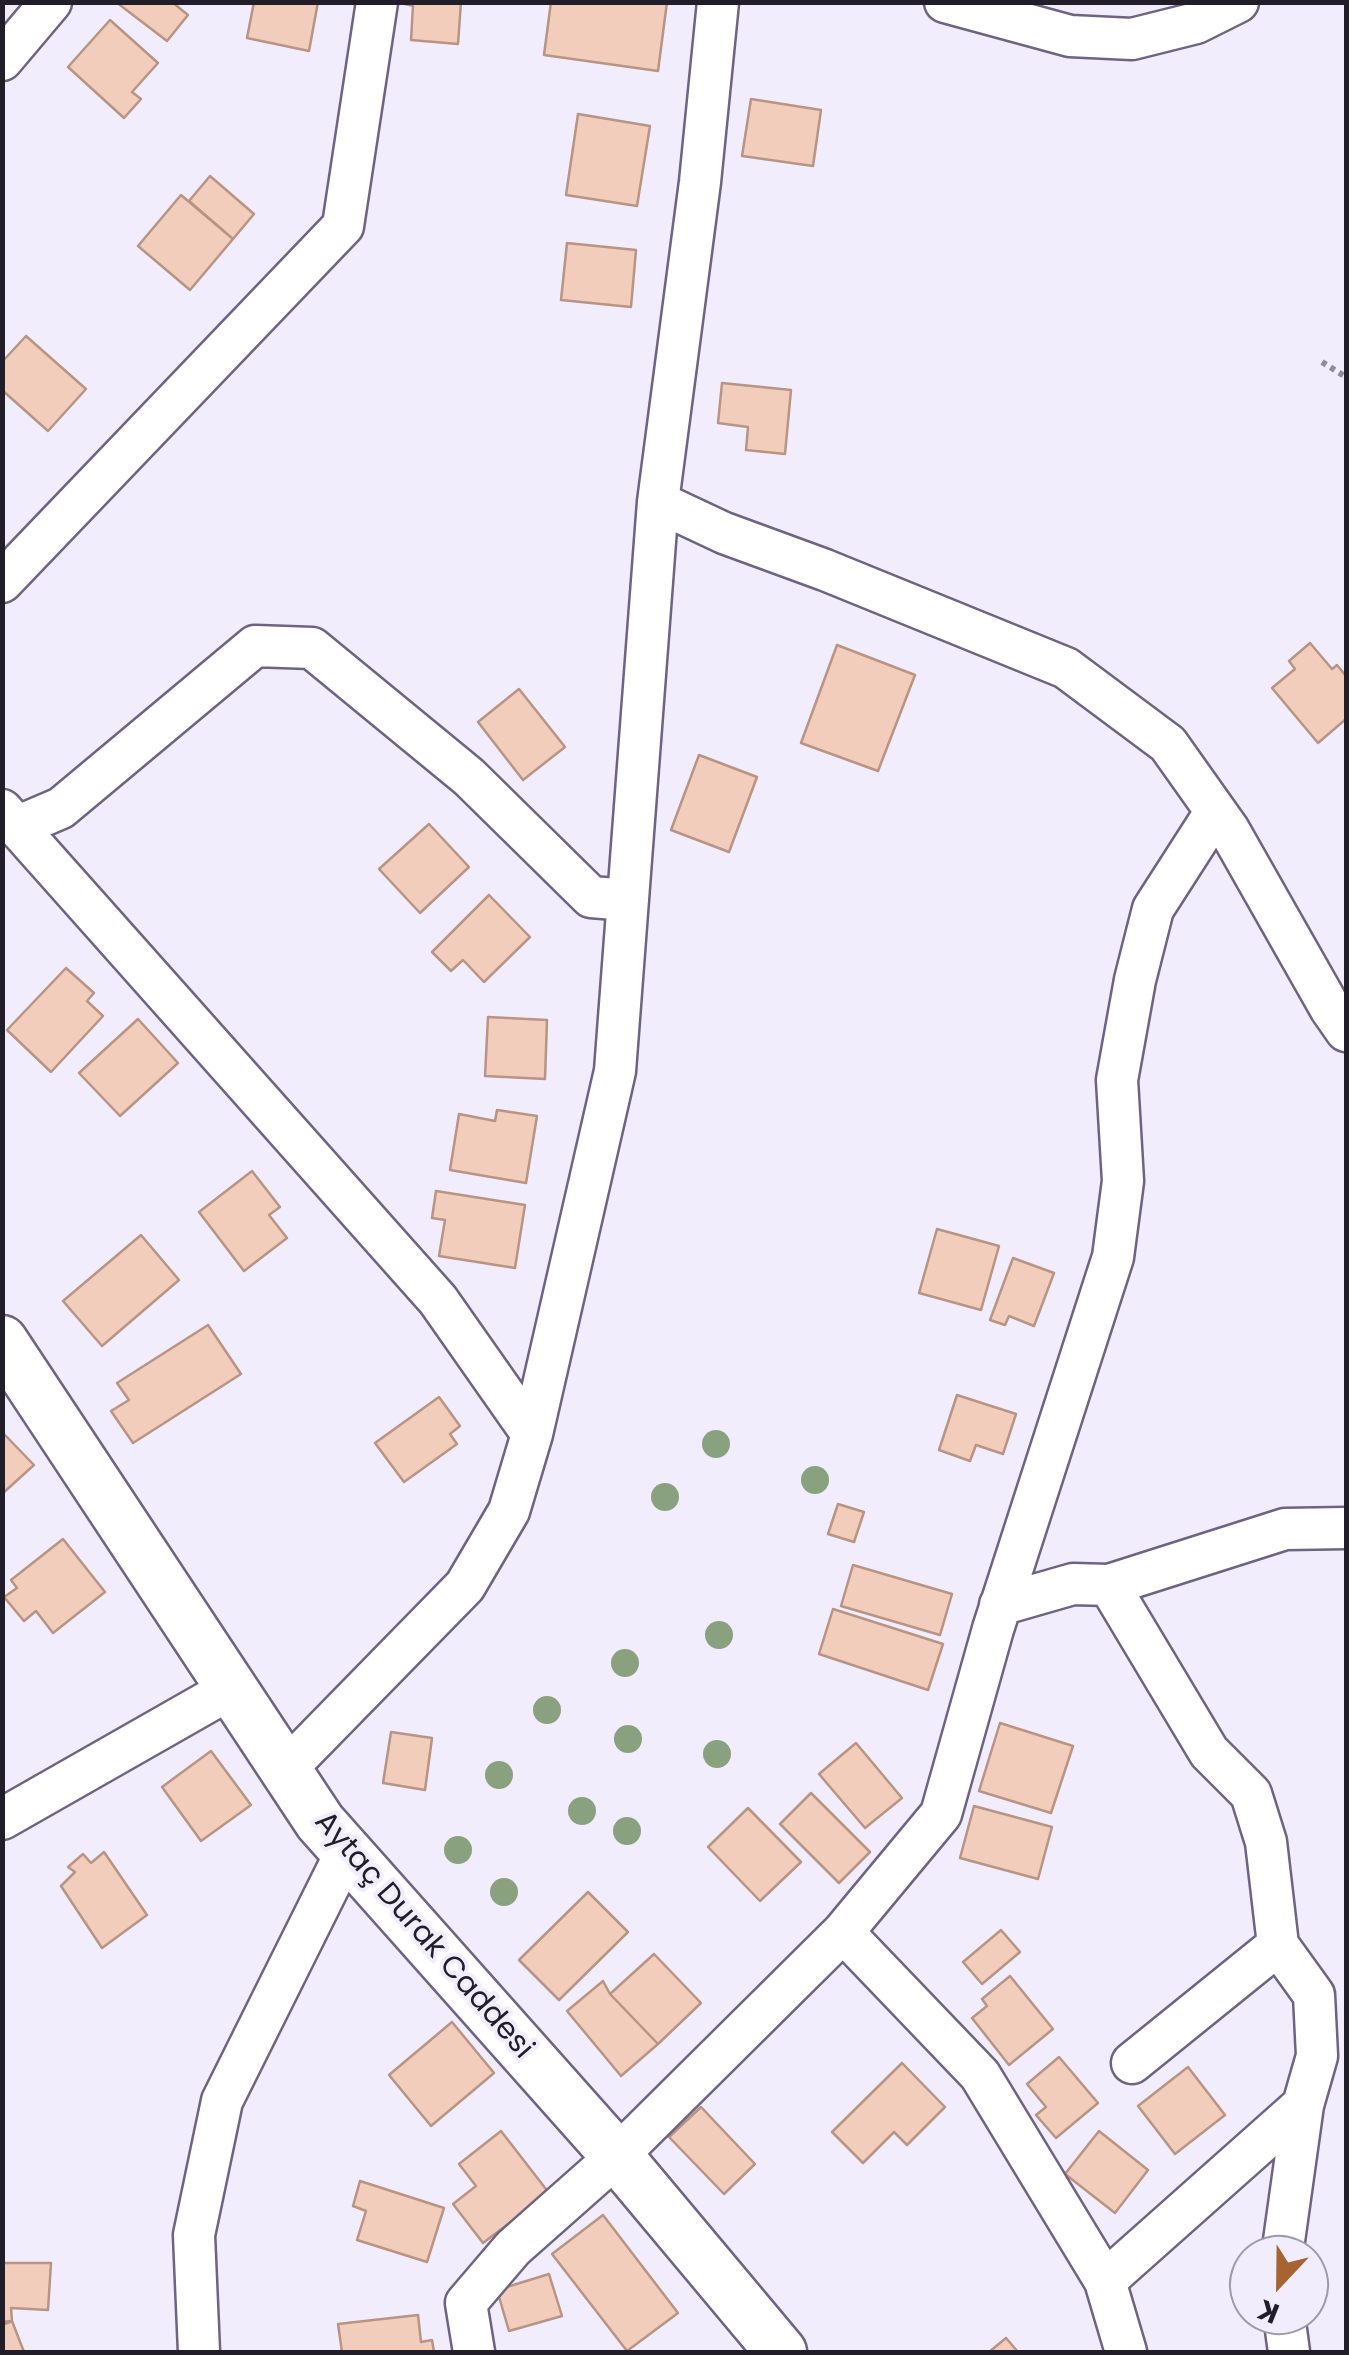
<!DOCTYPE html>
<html>
<head>
<meta charset="utf-8">
<style>
  body { margin:0 }
  #map { position:relative; width:1349px; height:2355px; overflow:hidden; background:#f2edfc; font-family:Poppins,sans-serif }
  canvas { display:block }
  .frame { position:absolute; inset:0; border:5px solid #211d29; pointer-events:none }
  .north { position:absolute; left:1229px; top:2235px; width:100px; height:100px; box-sizing:border-box; background:#f2edfc; border:2px solid #9e9aa8; border-radius:50%; rotate:202deg; font-size:28px; font-weight:700; line-height:40px; text-align:center; color:#211d29 }
  .north::after { content:''; display:block; margin:auto; width:35px; height:45px; background:#a66432; clip-path:polygon(50% 0,100% 100%,50% 72%,0 100%) }
</style>
</head>
<body>
<div id="map">
<canvas width="1349" height="2355"></canvas>
<div class="frame"></div>
<div class="north">K</div>
</div>
<script>
const g = document.querySelector('canvas').getContext('2d');
g.lineJoin = 'round';
function fill(path, color) { g.fillStyle = color; g.fill(path, 'evenodd'); }
const poly = rows => new Path2D(rows.map(r => 'M' + r).join(''));
function strokePath(path, color, width, dash) { g.strokeStyle = color; g.lineWidth = width; g.lineCap = dash ? 'butt' : 'round'; g.setLineDash(dash || []); g.stroke(path); }
function label(font, color, halo, rows, align = 'center') {
  g.font = font + ' Poppins,sans-serif'; g.lineWidth = 8; g.setLineDash([]); g.textBaseline = 'middle'; g.strokeStyle = halo; g.fillStyle = color; for (const [text, x, y, turn = 0] of rows) {
    g.save(); g.translate(x, y); g.rotate((+turn || 0) * Math.PI / 180); g.textAlign = isNaN(turn) ? turn : align; if (halo) g.strokeText(text, 0, 0); g.fillText(text, 0, 0); g.restore();
  }
}
const building = poly([
  [116,2,172,2,188,15,167,41,116,2],
  [254,2,318,2,309,51,247,38,254,2],
  [397,2,461,2,458,44,411,40,413,6,397,2],
  [551,2,667,2,658,71,544,55,551,2],
  [110,20,158,63,132,92,141,99,124,118,68,67,110,20],
  [751,99,821,110,813,166,742,156,751,99],
  [578,114,650,126,637,206,566,195,578,114],
  [210,176,254,214,233,239,189,201,210,176],
  [181,195,233,239,190,290,138,246,181,195],
  [567,243,636,250,631,307,561,300,567,243],
  [26,336,86,389,48,431,2,390,2,362,26,336],
  [722,383,791,390,785,454,746,450,748,427,718,423,722,383],
  [1310,643,1332,669,1337,665,1346,676,1346,719,1318,743,1272,688,1295,669,1289,661,1310,643],
  [837,645,915,675,878,771,801,743,837,645],
  [519,689,565,747,523,780,478,722,519,689],
  [699,755,757,777,729,852,671,830,699,755],
  [429,824,469,867,420,913,379,869,429,824],
  [489,895,530,937,484,982,463,960,451,971,432,952,489,895],
  [66,968,94,993,87,1001,103,1016,51,1072,7,1030,66,968],
  [488,1017,547,1020,545,1079,485,1076,488,1017],
  [138,1019,178,1063,120,1116,79,1073,138,1019],
  [497,1110,537,1116,526,1183,450,1170,459,1114,495,1121,497,1110],
  [252,1171,280,1207,269,1215,287,1238,244,1271,199,1212,252,1171],
  [436,1191,525,1205,515,1268,439,1256,445,1220,432,1218,436,1191],
  [937,1229,999,1246,981,1310,919,1293,937,1229],
  [141,1235,179,1280,102,1346,63,1301,141,1235],
  [1013,1258,1054,1273,1034,1326,1009,1316,1005,1325,990,1320,1013,1258],
  [208,1325,241,1374,133,1443,111,1411,129,1400,117,1383,208,1325],
  [957,1395,1016,1414,1003,1454,976,1445,970,1461,939,1450,957,1395],
  [439,1397,460,1426,450,1434,457,1444,404,1482,375,1443,439,1397],
  [2,1432,34,1465,2,1494,2,1432],
  [838,1504,864,1512,854,1542,828,1534,838,1504],
  [63,1539,105,1592,53,1633,36,1611,24,1621,4,1597,17,1588,11,1580,63,1539],
  [853,1565,952,1594,940,1635,841,1606,853,1565],
  [833,1609,943,1644,928,1690,819,1654,833,1609],
  [1000,1723,1073,1746,1051,1813,979,1791,1000,1723],
  [391,1732,432,1738,425,1790,383,1783,391,1732],
  [856,1743,902,1798,865,1828,819,1774,856,1743],
  [211,1751,251,1805,201,1841,162,1787,211,1751],
  [811,1793,870,1852,839,1883,780,1824,811,1793],
  [974,1806,1052,1827,1038,1879,960,1858,974,1806],
  [748,1808,801,1862,760,1901,708,1847,748,1808],
  [104,1852,147,1915,102,1948,61,1886,75,1872,68,1867,83,1854,91,1863,104,1852],
  [588,1892,628,1932,559,2000,519,1960,588,1892],
  [1001,1930,1020,1952,982,1984,963,1962,1001,1930],
  [654,1954,701,2003,658,2044,610,1994,654,1954],
  [1010,1976,1053,2029,1009,2065,972,2018,987,2006,982,1999,1010,1976],
  [603,1981,610,1994,658,2044,621,2076,567,2011,603,1981],
  [452,2022,494,2073,431,2126,389,2075,452,2022],
  [1059,2057,1098,2103,1056,2138,1036,2115,1046,2107,1027,2084,1059,2057],
  [902,2063,945,2107,907,2145,894,2132,863,2163,832,2132,902,2063],
  [1188,2067,1225,2115,1175,2154,1138,2106,1188,2067],
  [701,2107,755,2164,724,2194,669,2137,701,2107],
  [501,2131,549,2193,483,2243,453,2204,476,2186,459,2164,501,2131],
  [1099,2131,1148,2170,1115,2213,1065,2174,1099,2131],
  [360,2181,444,2208,427,2262,357,2240,366,2211,353,2206,360,2181],
  [603,2215,678,2313,627,2351,552,2254,603,2215],
  [2,2263,51,2263,48,2310,11,2308,12,2321,2,2322,2,2263],
  [549,2274,562,2316,509,2331,497,2290,549,2274],
  [418,2315,421,2342,432,2340,434,2352,342,2352,338,2324,418,2315],
  [12,2321,24,2352,2,2352,2,2325,12,2321],
  [1006,2338,1018,2352,989,2352,1006,2338]
]);
fill(building, '#f3cdbc');
strokePath(building, '#b79483', 2.5);
const minor = poly([
  [945,2,1070,36,1132,39,1196,23,1238,2],
  [2,60,51,2],
  [658,502,724,533,825,570,1066,668,1168,744,1229,830,1330,1008,1346,1031],
  [2,582,343,226,377,2],
  [2,810,438,1300,532,1434],
  [19,826,61,808,255,646,312,648,469,777,591,897,628,900],
  [1000,1605,1073,1584,1109,1585,1285,1529,1346,1528],
  [287,1768,465,1586,509,1511,532,1434,615,1071,658,502,700,182,718,2],
  [2,1819,232,1688],
  [843,1932,980,2075,1105,2281,1126,2352],
  [1132,2063,1278,1945],
  [1282,2255,1303,2105],
  [1105,2281,1303,2105,1317,2056,1314,1995,1278,1945,1266,1842,1251,1794,1209,1752,1109,1585],
  [1284,2315,1289,2352],
  [199,2352,194,2235,222,2101,346,1852],
  [474,2352,466,2303,513,2248,617,2156,843,1932,941,1814,993,1629,1113,1257,1123,1181,1117,1080,1135,980,1153,909,1214,814]
]);
const major = poly([
  [2,1341,320,1822,617,2156,781,2352]
]);
strokePath(minor, '#6e6381', 45);
strokePath(major, '#6e6381', 55);
strokePath(poly([
  [1322,362,1346,377]
]), '#908b99', 6, [5, 5]);
strokePath(minor, '#fff', 40);
strokePath(major, '#fff', 50);
g.fillStyle = '#89a17f';
for (const [x, y] of [
  [716,1444],
  [815,1480],
  [665,1497],
  [719,1635],
  [625,1663],
  [547,1710],
  [628,1739],
  [717,1754],
  [499,1775],
  [582,1811],
  [627,1831],
  [458,1850],
  [504,1892]
]) { g.beginPath(); g.arc(x, y, 14, 0, 2 * Math.PI); g.fill(); }
label('30px', '#211d29', '#f2edfc', [
  ["Aytaç Durak Caddesi",423,1936,49]
]);
</script>
</body>
</html>
